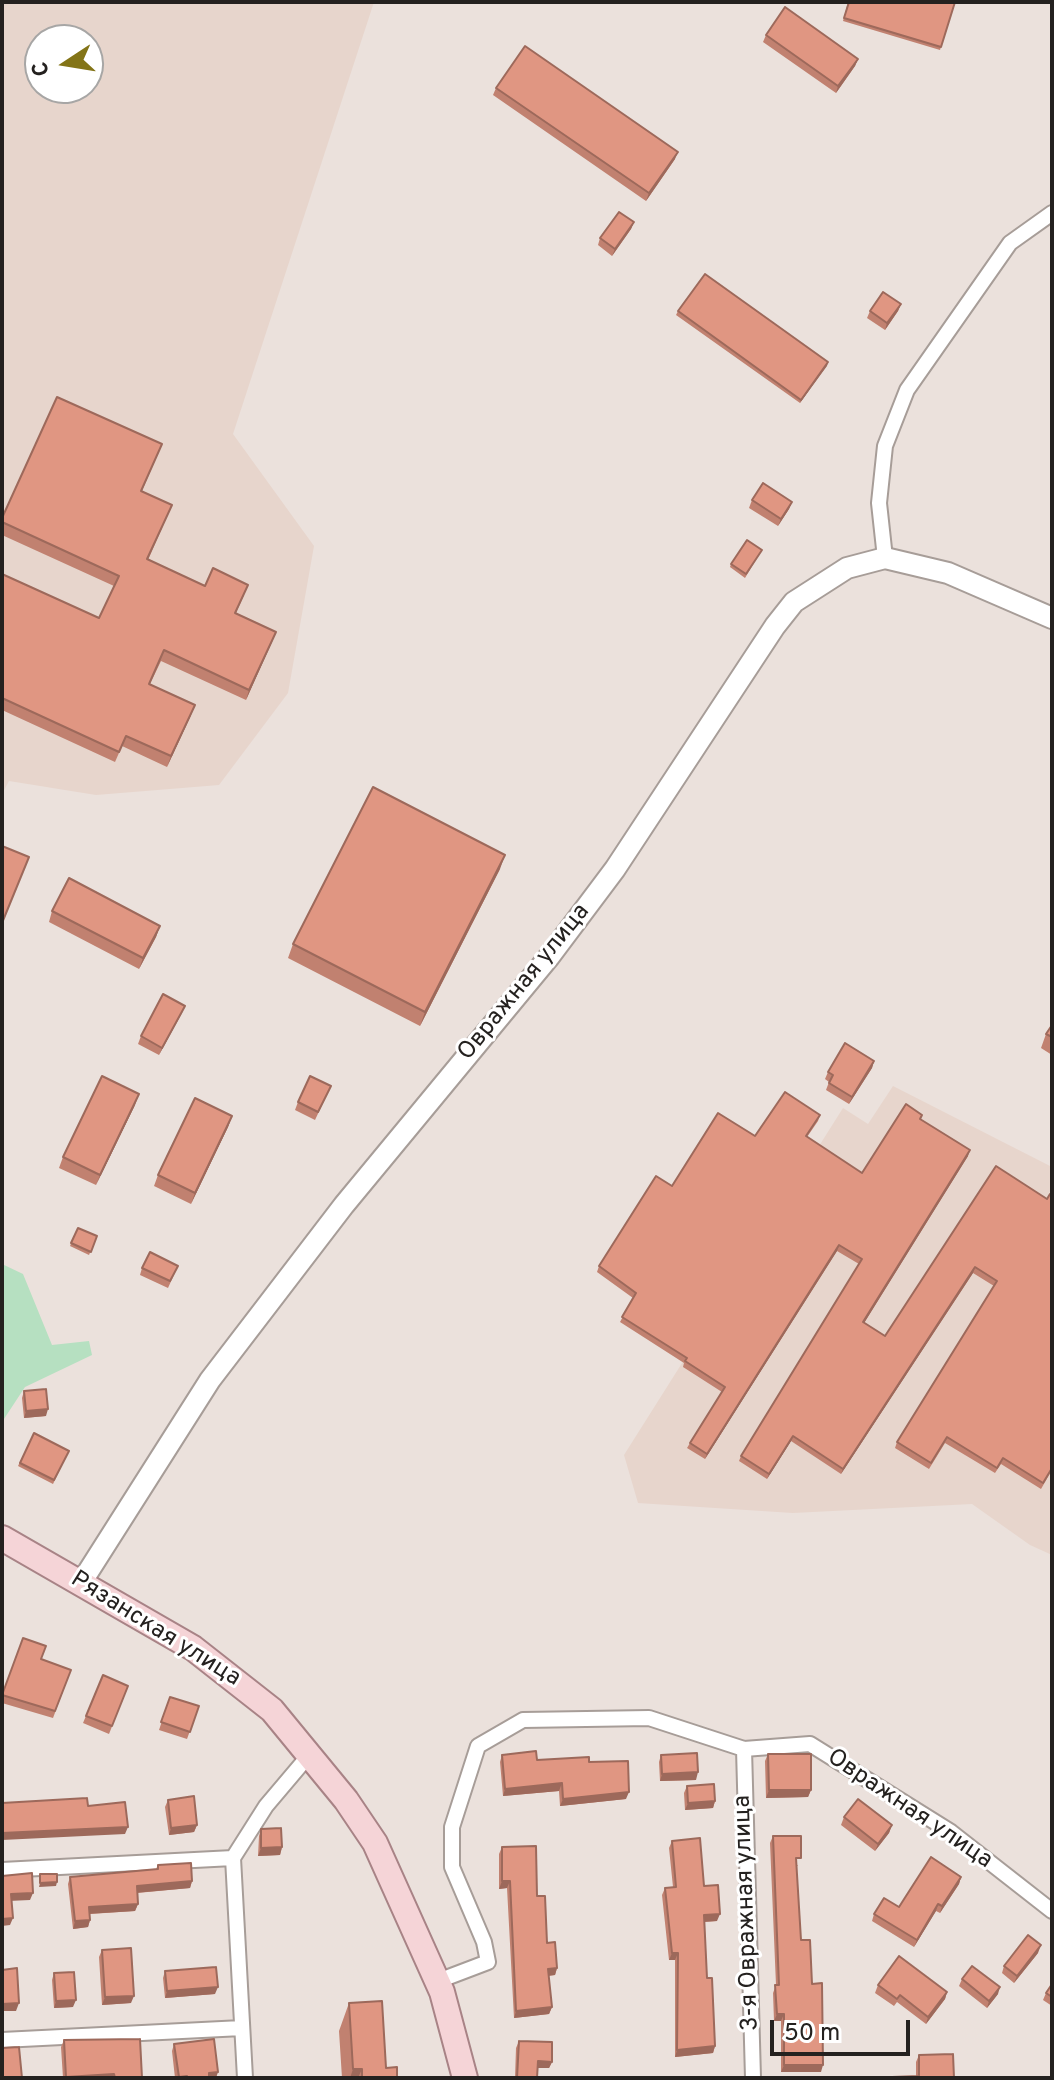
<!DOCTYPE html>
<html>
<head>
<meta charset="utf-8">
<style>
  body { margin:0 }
  #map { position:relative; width:1054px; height:2080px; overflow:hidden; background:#ebe1dc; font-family:Overpass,sans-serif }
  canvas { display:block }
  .frame { position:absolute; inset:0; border:4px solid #24211f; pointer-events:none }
  .north { position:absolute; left:24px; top:24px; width:80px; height:80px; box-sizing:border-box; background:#fff; border:2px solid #a7a6a5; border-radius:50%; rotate:258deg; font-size:22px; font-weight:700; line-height:32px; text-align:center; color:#24211f }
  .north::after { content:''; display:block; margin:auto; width:28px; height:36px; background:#837417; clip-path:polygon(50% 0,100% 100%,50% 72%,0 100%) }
  .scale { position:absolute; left:770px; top:2020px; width:140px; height:36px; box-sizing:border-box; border:4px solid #24211f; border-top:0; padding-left:10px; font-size:24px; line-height:28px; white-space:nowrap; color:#24211f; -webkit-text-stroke:6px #fff; paint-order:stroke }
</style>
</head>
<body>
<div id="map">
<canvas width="1054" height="2080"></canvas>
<div class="frame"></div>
<div class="north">С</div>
<div class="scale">50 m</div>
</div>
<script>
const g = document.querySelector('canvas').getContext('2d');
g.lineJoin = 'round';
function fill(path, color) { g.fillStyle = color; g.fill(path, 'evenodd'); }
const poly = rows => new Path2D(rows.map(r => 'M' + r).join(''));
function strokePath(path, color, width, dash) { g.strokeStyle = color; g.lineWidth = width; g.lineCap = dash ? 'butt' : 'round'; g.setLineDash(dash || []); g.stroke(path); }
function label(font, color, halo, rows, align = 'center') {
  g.font = font + ' Overpass,sans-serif'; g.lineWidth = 6; g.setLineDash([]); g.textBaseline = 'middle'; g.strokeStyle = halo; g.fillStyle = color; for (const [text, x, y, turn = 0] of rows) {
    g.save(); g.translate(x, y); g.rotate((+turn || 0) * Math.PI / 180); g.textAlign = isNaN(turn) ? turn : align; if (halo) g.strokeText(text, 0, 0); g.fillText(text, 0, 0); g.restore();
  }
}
fill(poly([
  [2,2,374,2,233,434,314,546,288,693,219,785,96,795,9,781,2,794],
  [40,40,88,40,88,88,40,88],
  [893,1086,1052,1167,1052,1555,1030,1545,972,1504,793,1513,638,1503,624,1455,843,1108,868,1124]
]), '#e7d5cc');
fill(poly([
  [2,1264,23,1274,52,1345,89,1341,92,1355,25,1387,2,1422]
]), '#b6e0c1');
const street = poly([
  [885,558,879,503,885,446,907,390,1010,243,1052,213],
  [744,1749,753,2078],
  [2,1870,233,1858],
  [438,1981,488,1962,484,1942,452,1867,452,1827,478,1746,523,1720,649,1718,744,1749,810,1744,951,1832,1052,1911],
  [2,2040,242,2028],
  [245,2078,233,1858,266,1806,310,1754]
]);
const secondary = poly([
  [81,1583,210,1380,344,1205,549,957,615,869,775,626,794,602,847,568,885,558,948,573,1052,618]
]);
const primary = poly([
  [2,1538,193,1648,272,1710,346,1800,375,1843,442,1992,465,2078]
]);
strokePath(street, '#a79d98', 18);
strokePath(secondary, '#a79d98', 24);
strokePath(primary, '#a88386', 28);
strokePath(street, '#fff', 14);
strokePath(secondary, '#fff', 20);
strokePath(primary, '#f5d4d7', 24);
fill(poly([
  [848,2,955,2,940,50,843,21],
  [766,35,858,59,855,66,836,93,763,42],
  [496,88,675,159,646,201,493,95],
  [634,222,631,229,612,256,598,245,600,238],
  [901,304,898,311,885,330,867,318,870,311],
  [678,311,828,362,800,403,676,315],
  [162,444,142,491,172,505,148,560,205,586,244,595,236,613,276,632,246,700,161,661,150,684,191,715,167,767,122,746,115,762,2,710,2,574,99,618,114,586,2,535,2,518],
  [752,500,792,502,789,509,778,526,749,508],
  [762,550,745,578,730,567,731,564],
  [500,869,420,1026,288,958,293,944],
  [52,911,160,926,156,937,139,969,49,922],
  [185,1006,159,1055,138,1044,141,1036],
  [1052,1025,1052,1055,1041,1048,1046,1034],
  [874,1061,872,1068,849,1104,826,1090,829,1082,825,1079,828,1072],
  [331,1086,315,1120,295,1110,298,1102],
  [135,1105,96,1185,59,1168,63,1157],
  [820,1115,818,1121,807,1137,862,1173,921,1120,968,1156,864,1323,885,1336,996,1166,1052,1470,1041,1489,1001,1464,995,1473,945,1443,929,1469,895,1448,897,1442,994,1286,973,1273,841,1474,791,1441,767,1479,739,1461,741,1456,859,1264,837,1251,705,1459,687,1448,690,1443,722,1392,683,1367,684,1363,620,1322,633,1298,597,1272,599,1266,672,1186,755,1136],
  [232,1116,228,1127,191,1204,154,1186,158,1175],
  [78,1228,97,1236,89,1255,70,1246],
  [178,1266,168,1288,140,1275,142,1268],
  [24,1391,46,1416,24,1418,22,1398],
  [34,1433,69,1451,53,1484,18,1466],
  [23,1638,41,1659,71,1670,53,1718,2,1703,2,1696],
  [103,1675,128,1686,109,1734,83,1723],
  [170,1697,199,1706,187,1739,159,1730],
  [768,1754,811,1790,808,1797,766,1798,765,1761],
  [502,1755,537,1760,589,1762,626,1799,560,1806,559,1791,503,1796,500,1762],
  [661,1755,696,1780,660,1781,659,1762],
  [687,1786,715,1801,713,1808,685,1810,684,1793],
  [168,1800,197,1825,194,1832,169,1835,165,1807],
  [844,1817,892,1825,889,1833,875,1851,841,1825],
  [261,1829,282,1847,280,1855,258,1856,259,1836],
  [773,1836,798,1866,796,1866,801,1940,812,1984,821,2072,781,2072,781,2021,774,2021,773,1993,776,1985,770,1843],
  [672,1841,704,1886,717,1921,704,1922,707,1978,715,2046,713,2053,675,2057,675,1960,669,1960,662,1895,665,1888,673,1887,669,1848],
  [502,1847,537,1896,547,1943,557,1968,555,1975,548,1976,552,2007,549,2014,514,2018,507,1888,499,1889,499,1854],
  [158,1865,192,1881,190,1888,137,1893,138,1904,135,1911,90,1914,90,1920,88,1927,73,1929,68,1884,70,1877,156,1869],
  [961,1877,959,1884,940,1913,936,1911,914,1947,872,1921,874,1914,899,1907],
  [102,1950,131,2003,102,2005,99,1957],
  [1038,1953,1014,1983,1002,1973,1004,1966],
  [165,1971,215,1994,165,1998,163,1978],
  [54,1973,73,2007,54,2008,52,1980],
  [962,1979,998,1994,987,2008,959,1986],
  [1052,1984,1052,2006,1043,2000,1046,1993],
  [878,1985,947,1992,945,1999,926,2024,897,2002,894,2006,875,1993],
  [349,2003,386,2068,397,2078,342,2078,339,2031],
  [64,2040,142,2078,63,2078,61,2047],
  [519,2041,552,2062,549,2068,537,2068,537,2078,515,2078,516,2048],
  [174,2044,216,2078,175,2078,172,2051],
  [919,2055,954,2078,916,2076,916,2062]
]), '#c18170');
fill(poly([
  [858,59,855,66,836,93,838,86],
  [678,152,675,159,646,201,649,193],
  [634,222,631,229,612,256,615,249],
  [901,304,898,311,885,330,887,323],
  [828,362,827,366,800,403,801,400],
  [792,502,789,509,778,526,781,519],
  [276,632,272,642,246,700,249,690],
  [195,705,191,715,167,767,171,756],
  [505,855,500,869,420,1026,425,1012],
  [160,926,156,937,139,969,143,958],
  [185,1006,182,1013,159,1055,162,1048],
  [874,1061,872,1068,849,1104,852,1097],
  [139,1094,135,1105,96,1185,100,1175],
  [232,1116,228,1127,191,1204,195,1193],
  [970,1150,968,1156,861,1328,863,1322],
  [839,1245,837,1251,705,1459,707,1454],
  [975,1267,973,1273,841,1474,843,1469],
  [48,1409,46,1416,24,1418,26,1411],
  [793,1436,791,1441,767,1479,769,1474],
  [698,1772,696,1780,660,1781,662,1774],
  [562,1783,559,1791,503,1796,505,1789],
  [769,1790,811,1790,808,1797,766,1798],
  [629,1792,626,1799,560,1806,563,1799],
  [715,1801,713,1808,685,1810,688,1803],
  [197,1825,194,1832,169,1835,171,1828],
  [892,1825,889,1833,875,1851,878,1844],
  [128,1827,125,1834,2,1840,2,1833],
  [282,1847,280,1855,258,1856,261,1848],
  [961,1877,959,1884,940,1913,942,1906],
  [192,1881,190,1888,134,1893,137,1886],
  [502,1881,510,1881,507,1888,499,1889],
  [57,1882,56,1886,39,1887,40,1883],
  [33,1893,30,1900,8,1901,11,1894],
  [138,1904,135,1911,86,1914,89,1907],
  [938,1904,936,1911,914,1947,917,1940],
  [720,1914,717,1921,701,1922,704,1915],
  [13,1918,10,1925,2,1926,2,1919],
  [90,1920,88,1927,73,1929,75,1921],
  [1041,1945,1038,1953,1014,1983,1017,1976],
  [672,1953,678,1953,675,1960,669,1960],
  [557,1968,555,1975,545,1976,548,1969],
  [218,1987,215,1994,165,1998,167,1991],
  [1000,1987,998,1994,987,2008,989,2001],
  [947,1992,945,1999,926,2024,928,2017],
  [134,1996,131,2003,102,2005,105,1997],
  [76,2000,73,2007,54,2008,56,2001],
  [19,2003,16,2011,2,2011,2,2004],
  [552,2007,549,2014,514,2018,516,2011],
  [777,2014,784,2014,781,2021,774,2021],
  [715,2046,713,2053,675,2057,677,2050],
  [538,2061,552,2062,549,2068,535,2068],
  [784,2065,823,2065,821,2072,781,2072],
  [353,2069,362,2069,358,2078,350,2078],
  [218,2072,216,2078,207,2078,209,2073],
  [114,2074,113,2078,65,2078,66,2077]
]), '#9d695b');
const building = poly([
  [849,2,955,2,941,47,844,18,849,2],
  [785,7,858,59,838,86,766,35,785,7],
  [525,46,678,152,649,193,496,88,525,46],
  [619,212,634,222,615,249,600,238,619,212],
  [705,274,828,362,801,400,678,311,705,274],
  [883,292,901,304,887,323,870,311,883,292],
  [57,397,162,444,141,491,172,505,147,559,205,586,213,568,248,585,235,613,276,632,249,690,164,650,149,684,195,705,171,756,126,736,119,752,2,698,2,574,99,618,119,576,2,522,2,518,57,397],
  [763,483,792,502,781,519,752,500,763,483],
  [747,540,762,550,746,574,731,564,747,540],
  [373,787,505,855,425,1012,293,944,373,787],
  [2,846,29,857,2,923,2,846],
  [69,878,160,926,143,958,52,911,69,878],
  [163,994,185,1006,162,1048,141,1036,163,994],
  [1052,1025,1052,1037,1046,1034,1052,1025],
  [845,1043,874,1061,852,1097,829,1083,833,1075,828,1072,845,1043],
  [102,1076,139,1094,100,1175,63,1157,102,1076],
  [310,1076,331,1086,318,1112,298,1102,310,1076],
  [785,1092,820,1115,806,1136,862,1173,906,1104,922,1115,920,1119,970,1150,863,1322,885,1336,996,1166,1047,1199,1050,1194,1052,1195,1052,1468,1043,1483,1003,1458,997,1468,947,1437,931,1463,897,1442,997,1281,975,1267,843,1469,793,1436,769,1474,741,1456,862,1259,839,1245,707,1454,690,1443,725,1387,685,1361,687,1358,622,1317,636,1293,599,1266,656,1176,672,1186,718,1113,755,1136,785,1092],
  [195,1098,232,1116,195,1193,158,1175,195,1098],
  [78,1228,97,1236,91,1252,71,1243,78,1228],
  [150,1252,178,1266,170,1281,142,1268,150,1252],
  [46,1389,48,1409,26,1411,24,1391,46,1389],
  [34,1433,69,1451,54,1480,20,1463,34,1433],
  [23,1638,46,1646,41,1659,71,1670,55,1711,2,1695,23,1638],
  [103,1675,128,1686,112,1726,86,1716,103,1675],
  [170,1697,199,1706,190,1732,161,1722,170,1697],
  [536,1751,537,1760,589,1757,589,1762,628,1761,629,1792,563,1799,562,1783,505,1789,502,1755,536,1751],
  [697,1753,698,1772,662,1774,661,1755,697,1753],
  [768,1754,811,1754,811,1790,769,1790,768,1754],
  [714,1784,715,1801,688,1803,687,1786,714,1784],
  [194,1796,197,1825,171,1828,168,1800,194,1796],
  [87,1798,88,1806,125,1802,128,1827,2,1833,2,1803,87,1798],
  [858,1799,892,1825,878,1844,844,1817,858,1799],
  [281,1828,282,1847,261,1848,261,1829,281,1828],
  [773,1836,801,1836,801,1858,796,1858,801,1940,810,1940,812,1984,822,1983,823,2065,784,2065,784,2014,777,2014,775,1985,779,1985,773,1836],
  [700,1838,704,1886,718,1885,720,1914,704,1915,707,1978,712,1978,715,2046,677,2050,678,1953,672,1953,665,1888,676,1887,672,1841,700,1838],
  [536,1846,537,1896,545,1896,547,1943,555,1942,557,1968,548,1969,552,2007,516,2011,510,1881,502,1881,502,1847,536,1846],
  [931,1857,961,1877,942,1906,938,1904,917,1940,874,1914,884,1898,899,1907,931,1857],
  [191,1863,192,1881,137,1886,138,1904,89,1907,90,1920,75,1921,70,1877,158,1869,158,1865,191,1863],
  [32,1873,33,1893,11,1894,13,1918,2,1919,2,1876,32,1873],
  [40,1874,57,1874,57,1882,40,1883,40,1874],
  [1028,1935,1041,1945,1017,1976,1004,1966,1028,1935],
  [131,1948,134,1996,105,1997,102,1950,131,1948],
  [899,1956,947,1992,928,2017,900,1995,897,1999,878,1985,899,1956],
  [972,1966,1000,1987,989,2001,962,1979,972,1966],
  [216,1967,218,1987,167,1991,165,1971,216,1967],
  [17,1968,19,2003,2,2004,2,1970,17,1968],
  [74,1972,76,2000,56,2001,54,1973,74,1972],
  [1052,1984,1052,1997,1046,1993,1052,1984],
  [382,2001,386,2068,397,2067,397,2078,362,2078,362,2069,353,2069,349,2003,382,2001],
  [140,2039,142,2078,115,2078,114,2074,66,2077,64,2040,140,2039],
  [214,2039,218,2072,209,2073,209,2078,187,2078,187,2076,179,2077,174,2044,214,2039],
  [519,2041,552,2042,552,2062,538,2061,537,2078,517,2078,519,2041],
  [19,2047,22,2078,2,2078,2,2048,19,2047],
  [953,2054,954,2078,865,2078,919,2076,919,2055,953,2054]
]);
fill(building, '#e09682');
strokePath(building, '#9d695b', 2);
label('24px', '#24211f', '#fff', [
  ["Овражная улица",525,983,-51],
  ["Рязанская улица",155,1630,32],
  ["Овражная улица",909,1810,34],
  ["3-я Овражная улица",748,1913,-92]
]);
</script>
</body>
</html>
